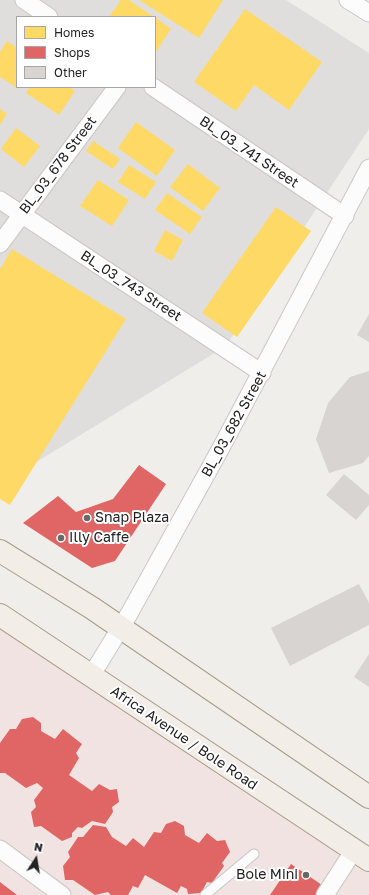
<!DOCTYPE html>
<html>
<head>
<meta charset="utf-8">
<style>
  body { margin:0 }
  #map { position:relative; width:369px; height:895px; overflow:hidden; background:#f0eeeb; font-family:"Golos Text",sans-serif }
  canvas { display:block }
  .legend { position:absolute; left:16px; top:16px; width:140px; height:72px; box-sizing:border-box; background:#fff; border:1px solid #a7a7a7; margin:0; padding:5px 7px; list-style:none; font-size:12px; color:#222 }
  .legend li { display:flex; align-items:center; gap:8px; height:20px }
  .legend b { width:20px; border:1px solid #a7a7a7 }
  .north { position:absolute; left:16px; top:839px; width:40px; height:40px; -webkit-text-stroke:3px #fff; paint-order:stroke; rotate:12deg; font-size:11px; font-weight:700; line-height:16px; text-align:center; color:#222 }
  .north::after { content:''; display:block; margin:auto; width:14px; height:18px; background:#222; clip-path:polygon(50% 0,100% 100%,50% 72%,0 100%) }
</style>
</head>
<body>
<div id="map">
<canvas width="369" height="895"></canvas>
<ul class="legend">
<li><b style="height:11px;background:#ffd966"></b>Homes</li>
<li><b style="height:11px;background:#e06666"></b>Shops</li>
<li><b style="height:11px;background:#d7d4d2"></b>Other</li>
</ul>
<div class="north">N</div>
</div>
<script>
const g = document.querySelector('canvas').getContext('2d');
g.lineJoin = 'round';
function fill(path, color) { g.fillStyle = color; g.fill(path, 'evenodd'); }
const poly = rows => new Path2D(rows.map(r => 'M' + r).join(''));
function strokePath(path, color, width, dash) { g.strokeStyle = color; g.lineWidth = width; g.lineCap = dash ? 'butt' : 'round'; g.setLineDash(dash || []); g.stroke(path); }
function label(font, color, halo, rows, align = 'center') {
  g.font = font + ' "Golos Text",sans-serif'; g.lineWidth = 4; g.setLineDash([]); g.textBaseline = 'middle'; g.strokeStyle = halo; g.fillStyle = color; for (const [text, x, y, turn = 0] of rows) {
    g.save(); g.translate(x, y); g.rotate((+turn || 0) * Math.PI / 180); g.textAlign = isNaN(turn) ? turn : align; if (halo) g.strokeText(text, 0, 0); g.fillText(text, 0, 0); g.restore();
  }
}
fill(poly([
  [0,0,286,0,369,53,369,129,226,346,20,472,0,459],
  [17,17,155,17,155,87,17,87]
]), '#dfdedc');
fill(poly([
  [0,621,369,865,369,895,0,895]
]), '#f1e3e1');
fill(poly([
  [121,0,129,0,154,17,109,17],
  [139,0,223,0,199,38],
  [245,9,322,62,289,110,254,85,236,111,194,82],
  [155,17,171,29,155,53],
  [7,41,17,48,17,87,21,87,19,89,0,77,0,52],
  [30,87,69,87,75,91,59,115,26,93],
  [0,109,7,114,0,125],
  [136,122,175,150,157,176,118,148],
  [16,128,40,146,24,167,1,149],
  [93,141,120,159,113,169,86,151],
  [188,164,220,188,203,211,170,187],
  [129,165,156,182,145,199,118,182],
  [98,180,129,200,112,226,80,206],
  [167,193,202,217,190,234,155,210],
  [276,207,311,231,237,337,202,313],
  [165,230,183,240,172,261,154,251],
  [12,249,126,319,10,505,0,499,0,269]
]), '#ffd966');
fill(poly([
  [139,465,166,484,115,561,92,568,23,523,58,496,76,512,113,499],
  [33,717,41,723,41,731,55,739,63,729,82,744,76,753,79,758,69,775,92,791,99,784,110,790,117,789,119,802,112,807,113,812,105,824,92,821,82,828,78,827,72,833,72,837,62,841,41,826,34,827,31,812,36,807,34,800,43,788,37,783,26,788,5,773,0,773,0,743,10,729,16,729,22,719],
  [175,821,184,826,185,835,199,843,207,833,217,841,225,840,230,852,222,863,224,866,212,883,207,882,201,893,188,894,187,889,181,886,177,893,145,875,138,888,133,886,128,895,111,895,108,892,95,895,73,880,65,880,63,866,70,857,68,852,78,837,83,837,93,825,106,827,112,837,126,846,133,838,144,847,154,832,161,833,166,824],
  [291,864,325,887,320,895,270,895],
  [0,882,17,895,0,895]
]), '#e06666');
fill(poly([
  [369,314,369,342,357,335],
  [369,371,369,456,363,463,329,473,316,439,328,403,350,377],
  [344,474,369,495,369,505,356,520,326,495],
  [359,584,369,603,369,625,290,666,271,628],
  [369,654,369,687,354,677]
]), '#d7d4d2');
const lane = poly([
  [205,895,254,854]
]);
const street = poly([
  [24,0,49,17],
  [348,0,369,13],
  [153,87,345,216],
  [0,200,262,373],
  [0,244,117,87],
  [91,676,129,614,222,446,369,168],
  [0,849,62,895],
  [325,895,354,850]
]);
const primary = poly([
  [0,551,92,608,369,797],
  [0,615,369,860]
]);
strokePath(lane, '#c9c8c7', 11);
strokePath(street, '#c9c8c7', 19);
strokePath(primary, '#a79c86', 24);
strokePath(lane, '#fdfcfc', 9);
strokePath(street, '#fdfcfc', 17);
strokePath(primary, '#f3ede7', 22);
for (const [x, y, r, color] of [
  [87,518,4,"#6a6968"],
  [61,538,4,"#6a6968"],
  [306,875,4,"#6a6968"]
]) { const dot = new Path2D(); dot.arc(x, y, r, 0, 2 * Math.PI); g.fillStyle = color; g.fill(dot); strokePath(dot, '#fff', 1.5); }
label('14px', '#222', '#fff', [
  ["BL_03_741 Street",249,152,34],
  ["BL_03_678 Street",58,165,-53],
  ["BL_03_743 Street",131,286,33],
  ["BL_03_682 Street",234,424,-61],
  ["Africa Avenue / Bole Road",184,738,34]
]);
label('14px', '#222', '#fff', [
  ["Snap Plaza",95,518],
  ["Illy Caffe",69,538],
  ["Bole Mini",298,875,"right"]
], 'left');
</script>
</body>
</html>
